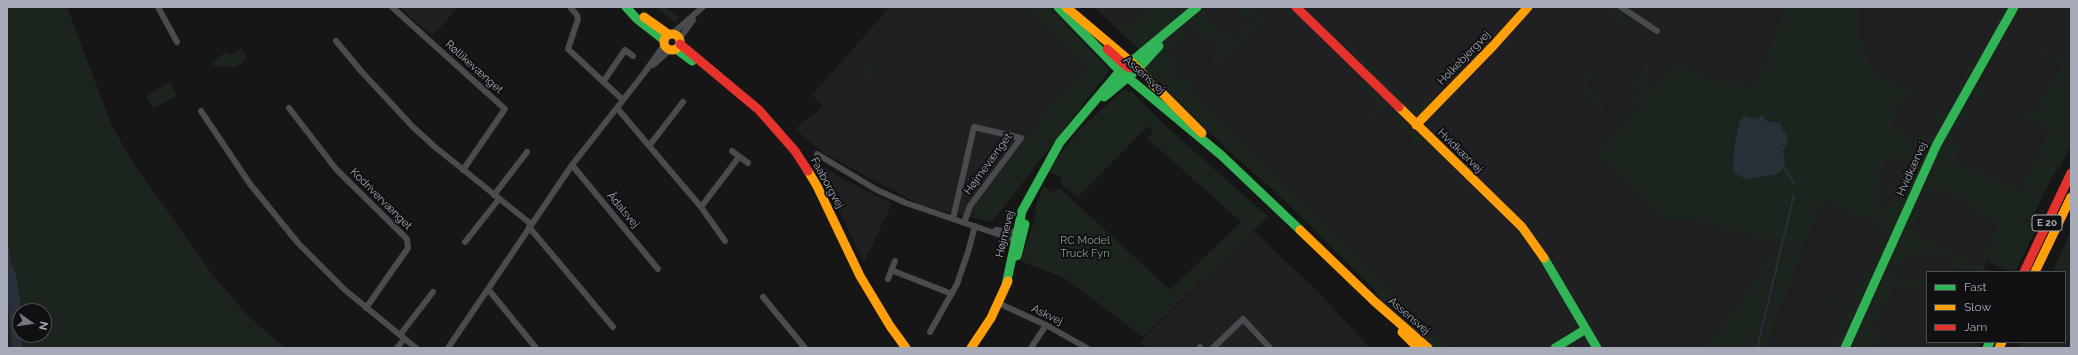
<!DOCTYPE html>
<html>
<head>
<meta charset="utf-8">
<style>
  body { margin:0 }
  #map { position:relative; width:2078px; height:355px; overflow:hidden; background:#161616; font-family:Raleway,sans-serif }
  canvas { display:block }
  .frame { position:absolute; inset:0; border:8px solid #a6aab9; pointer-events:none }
  .legend { position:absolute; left:1926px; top:271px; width:140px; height:72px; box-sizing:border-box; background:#101012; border:1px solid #4c4e55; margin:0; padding:5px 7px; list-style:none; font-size:12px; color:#a6aab9 }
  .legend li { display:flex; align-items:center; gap:8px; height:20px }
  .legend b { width:20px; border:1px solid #4c4e55 }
  .north { position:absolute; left:12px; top:303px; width:40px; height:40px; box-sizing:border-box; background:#101012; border:1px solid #4c4e55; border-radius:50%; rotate:103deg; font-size:11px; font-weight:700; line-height:16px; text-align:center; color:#a6aab9 }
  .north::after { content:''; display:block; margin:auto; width:14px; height:18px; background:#747680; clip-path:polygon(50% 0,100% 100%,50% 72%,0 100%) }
</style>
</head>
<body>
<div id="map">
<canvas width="2078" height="355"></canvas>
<div class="frame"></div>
<ul class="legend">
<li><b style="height:5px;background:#30b455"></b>Fast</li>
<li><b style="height:5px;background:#ff9f0a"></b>Slow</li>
<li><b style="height:5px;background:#e5322d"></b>Jam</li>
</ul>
<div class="north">N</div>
</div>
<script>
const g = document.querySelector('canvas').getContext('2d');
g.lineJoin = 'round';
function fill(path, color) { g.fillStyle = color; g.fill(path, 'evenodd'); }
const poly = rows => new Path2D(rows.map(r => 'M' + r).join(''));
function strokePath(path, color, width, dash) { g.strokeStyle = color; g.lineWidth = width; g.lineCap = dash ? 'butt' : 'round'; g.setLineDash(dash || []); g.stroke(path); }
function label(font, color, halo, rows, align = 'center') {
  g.font = font + ' Raleway,sans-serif'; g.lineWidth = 4; g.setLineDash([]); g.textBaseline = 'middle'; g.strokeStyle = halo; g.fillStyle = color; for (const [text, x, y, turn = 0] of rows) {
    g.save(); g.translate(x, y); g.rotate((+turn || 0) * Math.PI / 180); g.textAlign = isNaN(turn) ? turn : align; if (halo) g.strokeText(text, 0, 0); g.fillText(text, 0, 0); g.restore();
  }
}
fill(poly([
  [399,7,458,7,433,36],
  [890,7,1024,7,1087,68,1051,104,973,205,974,218,922,206,822,152,795,129,823,106,812,95],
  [1094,7,2071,7,2071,90,2019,189,1982,272,1927,272,1927,342,1949,342,1946,348,1451,348,1224,124,1215,125,1148,68,1139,49],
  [810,158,839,177,892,204,864,262,824,180],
  [1254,231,1318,292,1370,348,1147,348,1140,342]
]), '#202022');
fill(poly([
  [7,7,67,7,112,126,133,162,211,273,247,315,285,348,23,348,21,335,44,335,44,311,20,311,20,299,16,273,12,266,9,255,7,240],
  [655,7,665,7,680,18,675,23],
  [1024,7,1050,7,1110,70,992,222,974,218,973,205,1049,106,1087,68],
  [1149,7,1189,7,1139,49,1115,27,1134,22],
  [1243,7,1263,7,1245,18,1238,11],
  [1273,7,1278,7,1190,90,1451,348,1434,348,1411,329,1381,301,1375,290,1280,196,1232,154,1160,83,1157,86,1145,70,1146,66,1157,52,1182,27,1201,46,1199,48,1186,35,1167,53,1181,66,1181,70,1178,67,1175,69,1179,74,1179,75,1182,79,1186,75,1194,83,1213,65,1211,62,1213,60,1212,58,1218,52,1214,48,1222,39,1220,36,1208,43,1199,35,1201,33,1199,31,1197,33,1188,22,1201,10,1204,10,1223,33,1225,32,1234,41,1242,34,1239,31,1249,22],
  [1606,7,1614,7,1626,16,1628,23,1601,58,1594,71,1596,73,1586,85,1607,103,1602,109,1613,120,1618,114,1622,117,1631,107,1631,98,1649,77,1654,81,1617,127,1577,87,1586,75,1589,68,1624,25],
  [1785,7,1859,7,1860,37,1873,69,1921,96,1943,112,1946,106,1949,109,1942,125,1936,124,1936,110,1906,93,1896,113,1892,124,1913,137,1925,139,1930,131,1937,135,1914,185,1905,183,1913,164,1904,160,1903,164,1888,158,1878,180,1879,189,1884,191,1879,203,1889,207,1896,192,1900,194,1903,188,1909,191,1909,195,1897,222,1879,213,1878,215,1897,224,1893,232,1888,233,1873,225,1873,223,1824,201,1802,250,1792,282,1854,309,1856,312,1840,348,1830,348,1846,313,1843,311,1844,309,1791,285,1773,325,1768,348,1759,348,1783,244,1686,219,1665,221,1595,154,1622,126,1659,79,1678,60,1710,79,1755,85],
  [1749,116,1755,119,1764,116,1766,121,1776,122,1782,126,1783,130,1786,133,1788,138,1783,151,1784,167,1779,173,1744,178,1734,173,1735,142,1740,121],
  [2006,7,2009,7,1992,37,1987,38],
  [2021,35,2071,63,2071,145,2059,168,2054,174,2030,221,2037,227,2015,272,2011,272,1987,262,1988,259,1982,257,1998,224,1970,211,1969,204,1948,193,1943,194,1932,189,1923,197,1921,197,1949,135,1963,143,1955,159,2020,189,2049,130,2021,116,2026,107,2034,111,2062,65,2019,38],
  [241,48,247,57,240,66,238,64,235,67,214,66,211,63,226,52,230,55],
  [1356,50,1358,54,1416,107,1427,96,1433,98,1433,102,1422,113,1416,114,1409,111,1352,55],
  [1974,59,1976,60,1975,67,1957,97,1953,97],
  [865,60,875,64,870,80,860,76],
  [1643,60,1651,66,1650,71,1630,94,1625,90,1644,67,1640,64],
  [1361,80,1368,87,1363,92,1357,86,1352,90,1358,96,1356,97,1350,90],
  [1979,80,1977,86,1991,94,1988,99,1986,98,1984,101,1972,94],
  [170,82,177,96,153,108,146,96],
  [1370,89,1387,106,1369,124,1362,123,1379,106,1365,94],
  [1123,90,1132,92,1168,128,1268,217,1143,337,1066,279,1021,261,1035,219,1036,205,1043,186,1054,193,1058,187,1075,202,1170,290,1241,222,1147,138,1154,134,1148,126,1078,197,1061,184,1061,177,1047,172,1078,131],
  [1965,105,1970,108,1960,126,1966,129,1967,133,1954,127],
  [1393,111,1423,140,1405,155,1402,152,1414,140,1390,117,1387,119,1385,118],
  [1917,205,1919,214,1915,225,1912,228,1907,226],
  [1906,229,1985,266,1984,268,1994,272,1958,272,1952,262,1944,256,1925,252,1901,260,1897,266,1901,268,1898,272,1889,268],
  [2071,231,2071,348,2017,348,2020,342,2065,342,2065,272,2052,272],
  [1882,240,1887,245,1862,301,1857,301,1853,299,1867,270,1871,271,1881,249,1879,244],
  [1780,245,1755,348,1705,347,1778,247],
  [1886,273,1907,280,1926,276,1927,281,1918,283,1916,290,1918,294,1896,284,1891,296,1896,299,1894,303,1889,300,1884,307,1874,309,1872,306],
  [7,295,8,300,12,348,7,348],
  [1885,308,1882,319,1878,323,1872,314,1874,310],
  [1868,314,1871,314,1876,323,1875,331,1887,338,1883,338,1881,341,1874,340,1874,344,1871,348,1853,348],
  [1929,342,1981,342,1978,348,1926,348]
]), '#1c241e');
fill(poly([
  [1763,115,1766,121,1780,123,1783,131,1787,134,1788,140,1783,151,1785,164,1781,171,1775,175,1746,179,1734,173,1733,168,1735,142,1740,121,1744,116,1755,119],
  [7,240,12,266,16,273,20,299,20,335,23,348,12,348,7,295]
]), '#283039');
strokePath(poly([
  [1784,167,1794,183],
  [1757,348,1794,195]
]), '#283039', 2);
strokePath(poly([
  [158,7,177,42],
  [392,7,505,109,463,170],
  [570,7,577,15,578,19,568,49,623,100],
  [1621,7,1657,31],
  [673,33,703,7],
  [680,38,693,20],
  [336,41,361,71,413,127,435,147,531,224],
  [653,65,670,50],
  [603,82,625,50,633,56],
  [289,108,336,169,407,239,408,248,366,308],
  [617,108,701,207,725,241],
  [201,111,250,184,298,243,345,290,416,348],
  [649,146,683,102],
  [732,151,748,163],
  [817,154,877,190,906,203,1018,241],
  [572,165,658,269],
  [494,195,527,152],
  [701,207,739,157],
  [953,219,974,127,1021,138,970,206,964,223],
  [529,227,613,327],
  [996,230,1019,232],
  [465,242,499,199],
  [891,270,952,294],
  [888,279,895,261],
  [488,289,536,348],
  [763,297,805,348],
  [998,303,1046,325,1087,348],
  [930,332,957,284,968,252,975,226],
  [400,335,433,292],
  [1200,347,1201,348],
  [397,348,404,339],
  [448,348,572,165,645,72,664,45],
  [1031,348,1046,325],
  [1213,348,1243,319,1270,348]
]), '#4a4b4f', 6);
strokePath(poly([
  [626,7,637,19,664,40],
  [1058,7,1120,71,1221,155,1300,230],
  [676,49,692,61],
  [1104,97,1138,69,1159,46],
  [1017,256,1025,224],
  [1544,258,1597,348],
  [1006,285,1022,211,1060,142,1120,71,1197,7],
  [1555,348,1586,329],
  [1845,348,1937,144,2014,7],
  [1987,348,1990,342]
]), '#30b455', 9);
strokePath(poly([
  [1066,7,1131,62,1202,133],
  [644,17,668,34],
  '664 42a8 8 0 1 1 16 0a8 8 0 1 1-16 0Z',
  [1399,107,1522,227,1544,258],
  [1416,125,1493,46,1528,7],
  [808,171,817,186,860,276,890,326,906,348],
  [1300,230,1374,301,1428,348],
  [2035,272,2071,197],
  [1402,332,1418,348],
  [971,348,991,318,1008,281],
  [1999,348,2002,342]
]), '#ff9f0a', 9);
strokePath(poly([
  [1296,7,1399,107],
  [680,44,759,110,795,151,808,171],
  [1107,49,1126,66,1131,68],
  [2024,272,2071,173]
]), '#e5322d', 9);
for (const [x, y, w] of [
  [2047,223,30]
]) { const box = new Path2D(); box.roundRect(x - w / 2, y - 8, w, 16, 3); g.fillStyle = '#101012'; g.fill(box); strokePath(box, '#a6aab9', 1); }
label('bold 10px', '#a6aab9', null, [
  ["E 20",2047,223]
]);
label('11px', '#a6aab9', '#101012', [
  ["Holkebjergvej",1464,58,-46],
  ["Røllikevænget",474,67,42],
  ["Assensvej",1144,75,41],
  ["Hvidkærvej",1460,151,44],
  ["Højmevænget",988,164,-54],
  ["Hvidkærvej",1912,169,-66],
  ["Faaborgvej",827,183,61],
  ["Kodrivervænget",381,199,45],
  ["Ådalsvej",623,210,50],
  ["Højmevej",1005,234,-76],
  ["Askvej",1047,315,26],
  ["Assensvej",1409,316,41]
]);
label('11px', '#7ba681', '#101012', [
  ["RC Model",1085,241],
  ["Truck Fyn",1085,254]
]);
</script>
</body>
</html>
